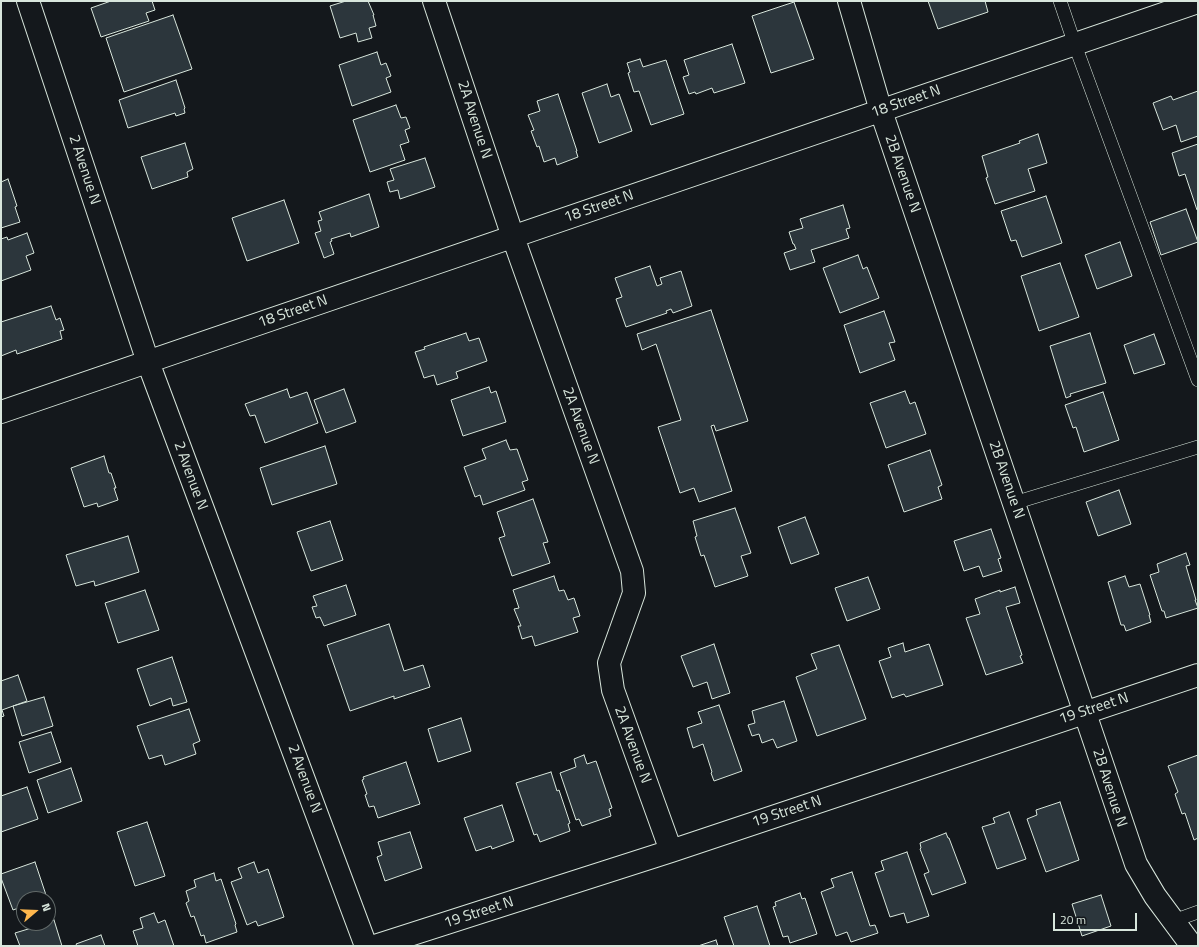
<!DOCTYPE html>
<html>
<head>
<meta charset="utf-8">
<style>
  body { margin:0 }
  #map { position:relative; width:1199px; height:947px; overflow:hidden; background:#14181c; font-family:"Titillium Web",sans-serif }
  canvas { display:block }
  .frame { position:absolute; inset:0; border:2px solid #d8e6dc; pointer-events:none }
  .north { position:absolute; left:16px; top:891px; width:40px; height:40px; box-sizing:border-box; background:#14181c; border:1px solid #626a69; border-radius:50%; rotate:71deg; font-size:11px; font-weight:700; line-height:16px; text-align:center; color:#d8e6dc }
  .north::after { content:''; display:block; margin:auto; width:14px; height:18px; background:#ffb74d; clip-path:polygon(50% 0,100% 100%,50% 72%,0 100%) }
  .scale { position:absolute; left:1053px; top:913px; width:84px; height:18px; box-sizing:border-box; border:2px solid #d8e6dc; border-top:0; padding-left:5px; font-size:12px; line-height:14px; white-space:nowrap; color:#d8e6dc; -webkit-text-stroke:3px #14181c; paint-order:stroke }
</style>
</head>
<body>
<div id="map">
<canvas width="1199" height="947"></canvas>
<div class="frame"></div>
<div class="north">N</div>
<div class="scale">20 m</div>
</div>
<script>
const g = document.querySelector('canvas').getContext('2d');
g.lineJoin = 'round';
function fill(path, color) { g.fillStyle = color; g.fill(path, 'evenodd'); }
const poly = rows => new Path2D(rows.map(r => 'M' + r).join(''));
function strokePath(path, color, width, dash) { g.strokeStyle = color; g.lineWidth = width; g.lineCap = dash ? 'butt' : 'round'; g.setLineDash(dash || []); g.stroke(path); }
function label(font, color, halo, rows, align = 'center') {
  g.font = font + ' "Titillium Web",sans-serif'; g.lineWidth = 3; g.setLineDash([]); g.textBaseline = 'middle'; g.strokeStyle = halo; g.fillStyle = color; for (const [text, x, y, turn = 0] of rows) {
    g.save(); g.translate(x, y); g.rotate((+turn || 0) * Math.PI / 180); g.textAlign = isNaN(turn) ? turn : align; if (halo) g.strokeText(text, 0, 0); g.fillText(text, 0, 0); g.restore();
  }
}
const building = poly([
  [111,1,152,1,155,10,146,13,149,21,101,37,91,8,111,1],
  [346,1,368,1,374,15,373,15,376,26,369,28,372,38,358,42,356,33,340,38,330,6,346,1],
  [928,1,985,1,988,12,938,29,928,1],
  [794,2,814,59,771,73,752,16,794,2],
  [173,15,192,69,124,92,106,38,173,15],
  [732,44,745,83,714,93,712,88,696,94,695,92,689,94,683,77,689,75,684,60,732,44],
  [377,52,381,65,386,63,391,76,386,78,391,92,352,106,339,65,377,52],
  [640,59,643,67,666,60,684,114,651,125,639,91,634,92,628,73,630,72,627,63,640,59],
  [176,80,185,108,184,109,185,113,176,116,175,113,128,128,119,100,176,80],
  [607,84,611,97,619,94,632,131,599,143,582,93,607,84],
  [1198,91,1198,136,1181,142,1176,125,1163,130,1153,103,1171,96,1173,100,1198,91],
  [558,94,577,151,576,151,578,157,557,165,555,158,544,162,539,146,537,147,531,131,534,130,528,115,540,111,537,101,558,94],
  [396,105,401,118,406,117,410,128,405,130,409,142,400,145,405,160,370,172,353,120,396,105],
  [1038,134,1047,163,1028,169,1035,191,995,204,986,178,988,177,982,156,1020,143,1019,141,1038,134],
  [185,143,193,169,187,172,188,177,152,189,141,157,185,143],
  [1198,144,1198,209,1197,210,1185,174,1179,176,1172,153,1198,144],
  [425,158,435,187,400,199,398,190,390,192,387,182,394,180,390,169,425,158],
  [8,179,17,206,15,207,20,222,1,228,1,182,8,179],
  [369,194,379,227,351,237,350,233,331,239,332,241,330,242,334,254,324,258,315,233,321,231,318,221,322,220,319,212,369,194],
  [1046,196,1062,243,1022,257,1016,240,1011,241,1001,211,1046,196],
  [284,200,299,243,247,261,232,218,284,200],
  [843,205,850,228,846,229,849,238,811,250,815,262,790,270,784,253,796,249,794,244,793,244,789,232,803,228,800,219,843,205],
  [1186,209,1198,242,1161,255,1150,222,1186,209],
  [27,233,34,253,26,256,31,270,1,281,1,239,7,237,8,240,27,233],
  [1120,242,1132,276,1097,289,1085,255,1120,242],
  [858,255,863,269,867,267,879,298,840,313,823,268,858,255],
  [1060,263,1079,317,1039,331,1021,276,1060,263],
  [650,266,657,286,662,284,660,278,681,271,692,306,673,313,671,309,666,311,667,313,626,327,616,299,622,297,615,278,650,266],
  [51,306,56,320,60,318,64,330,60,331,62,339,17,354,16,350,1,356,1,322,51,306],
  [711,310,748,421,716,431,714,425,711,426,732,491,699,502,694,488,680,493,658,427,681,420,656,344,642,350,637,334,711,310],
  [884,311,895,342,889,343,895,360,860,373,844,325,884,311],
  [466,333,469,341,479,338,487,361,456,372,458,378,437,385,434,375,424,378,415,352,425,349,424,347,466,333],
  [1090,333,1106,383,1070,394,1071,396,1066,398,1050,346,1090,333],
  [1154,334,1165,364,1134,374,1124,345,1154,334],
  [489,387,491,393,496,391,506,422,463,436,451,400,489,387],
  [287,389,290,398,307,392,318,423,265,443,255,415,250,416,245,404,287,389],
  [344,389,356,422,326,433,314,400,344,389],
  [905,391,910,404,915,402,926,434,886,448,870,403,905,391],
  [1103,392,1119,440,1084,452,1076,427,1073,428,1065,405,1103,392],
  [506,440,510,450,517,449,528,480,522,482,525,490,483,505,480,495,475,497,464,467,486,459,482,449,506,440],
  [325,446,337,484,272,505,260,468,325,446],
  [930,450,942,485,938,487,942,499,904,512,888,465,930,450],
  [104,456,109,473,111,473,116,488,114,488,118,500,98,507,97,503,84,507,71,468,104,456],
  [1119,490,1131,524,1098,536,1086,502,1119,490],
  [533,499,548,542,543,543,550,563,512,576,499,538,505,536,497,512,533,499],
  [735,508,751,553,741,556,748,576,715,587,704,555,701,556,695,537,697,536,693,521,735,508],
  [805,517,819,554,791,564,778,527,805,517],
  [330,521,343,560,311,571,297,532,330,521],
  [991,529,1001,558,998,559,1002,571,983,577,979,566,964,571,954,541,991,529],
  [128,536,139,572,95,586,94,581,76,586,66,555,128,536],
  [1186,553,1190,565,1186,566,1196,600,1195,600,1198,608,1166,618,1164,611,1162,611,1150,575,1159,572,1157,564,1186,553],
  [554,576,559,591,564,590,568,600,574,598,580,616,573,618,578,632,535,646,532,636,522,639,518,626,521,626,514,609,519,608,513,590,554,576],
  [1125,576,1129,587,1140,584,1150,615,1149,615,1151,622,1126,631,1124,625,1121,625,1108,582,1125,576],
  [868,577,880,609,847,621,835,588,868,577],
  [346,585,356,615,324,626,320,617,316,618,312,607,317,606,313,596,346,585],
  [1015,587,1020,603,1006,607,1022,655,1020,656,1023,663,986,675,966,618,980,614,975,599,1000,590,1000,592,1015,587],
  [145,590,159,630,118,643,105,603,145,590],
  [389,624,404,671,423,665,430,687,394,699,394,696,350,711,327,645,389,624],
  [903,643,905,652,929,644,943,685,906,697,904,694,892,698,879,661,891,657,888,648,903,643],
  [714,644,730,693,712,699,707,682,693,687,681,656,714,644],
  [839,645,866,719,817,736,796,677,817,669,811,654,839,645],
  [172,657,187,702,173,706,171,698,150,706,137,669,172,657],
  [18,675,27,701,2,710,4,716,1,717,1,681,18,675],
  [44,697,53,726,22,736,13,706,44,697],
  [784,701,797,741,777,748,773,739,762,743,759,734,752,736,748,725,755,723,752,711,784,701],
  [719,705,742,771,714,781,711,773,712,772,703,744,693,748,687,728,702,723,698,712,719,705],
  [189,709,200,741,193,744,196,754,165,765,162,755,149,759,137,726,189,709],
  [461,718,471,751,438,762,428,729,461,718],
  [51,732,61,762,29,773,19,742,51,732],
  [584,755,587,764,596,761,612,808,609,809,611,816,582,826,579,819,576,820,560,773,576,767,574,759,584,755],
  [1198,755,1198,838,1194,840,1185,813,1182,814,1175,794,1178,792,1168,766,1198,755],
  [406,762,420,804,378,818,374,806,369,807,365,795,367,794,362,780,364,779,363,777,406,762],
  [71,768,82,801,48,813,37,780,71,768],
  [551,772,557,791,559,790,570,823,568,824,570,831,540,842,537,834,534,835,516,783,551,772],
  [27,787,38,819,1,832,1,796,27,787],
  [1060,802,1079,860,1046,872,1027,819,1037,815,1036,810,1060,802],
  [502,805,514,841,492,849,491,846,476,851,464,818,502,805],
  [1009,812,1026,859,997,869,982,827,995,823,993,818,1009,812],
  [147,822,165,876,135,886,117,832,147,822],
  [410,832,422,868,385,881,377,857,382,855,378,842,410,832],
  [946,833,948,838,949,838,966,883,932,895,924,874,929,872,920,849,921,848,920,843,946,833],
  [907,852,929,916,907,923,904,913,890,917,875,873,884,870,881,861,907,852],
  [35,862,47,898,44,899,24,899,24,906,13,910,1,878,1,874,35,862],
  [254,862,258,873,268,869,284,917,258,926,256,921,247,925,231,882,242,878,238,868,254,862],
  [852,872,870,926,875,925,878,933,851,942,847,932,836,936,821,892,834,887,831,879,852,872],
  [214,873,216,881,221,879,236,924,235,925,237,932,206,943,204,935,201,936,194,916,191,917,186,903,189,901,186,891,196,887,194,880,214,873],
  [800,893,802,899,805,898,817,934,790,943,788,936,783,937,773,907,776,906,775,902,800,893],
  [1101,895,1111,926,1082,936,1072,904,1101,895],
  [757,906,770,946,734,946,724,917,757,906],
  [154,913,158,923,165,920,174,946,138,946,133,931,143,928,140,918,154,913],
  [54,920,62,946,20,946,15,933,48,923,48,922,54,920],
  [101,935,105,946,77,946,76,944,101,935],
  [716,940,718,946,720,946,698,946,716,940]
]);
fill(building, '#2c363c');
strokePath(building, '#d8e6dc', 1);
const service = poly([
  [1060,1,1075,45,1198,380],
  [1014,503,1198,447],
  [1173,921,1198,912]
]);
const minor = poly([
  [28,1,148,362,366,946],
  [434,1,513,237,632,571,634,593,609,663,613,690,671,851],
  [849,1,881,111,1136,864,1155,896,1192,946],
  [1,412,1198,2],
  [375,946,671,851,1198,675]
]);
strokePath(service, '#d8e6dc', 14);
strokePath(minor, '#d8e6dc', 24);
strokePath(service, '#14181c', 13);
strokePath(minor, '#14181c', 22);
label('15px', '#d8e6dc', '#14181c', [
  ["18 Street N",906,102,-19],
  ["2A Avenue N",474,120,72],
  ["2 Avenue N",84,170,72],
  ["2B Avenue N",902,174,71],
  ["18 Street N",599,207,-19],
  ["18 Street N",293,312,-19],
  ["2A Avenue N",580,426,70],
  ["2 Avenue N",190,476,70],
  ["2B Avenue N",1006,480,71],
  ["19 Street N",1094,709,-18],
  ["2A Avenue N",632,745,70],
  ["2 Avenue N",304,779,70],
  ["2B Avenue N",1109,788,72],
  ["19 Street N",787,812,-18],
  ["19 Street N",479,913,-18]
]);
</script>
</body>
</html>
